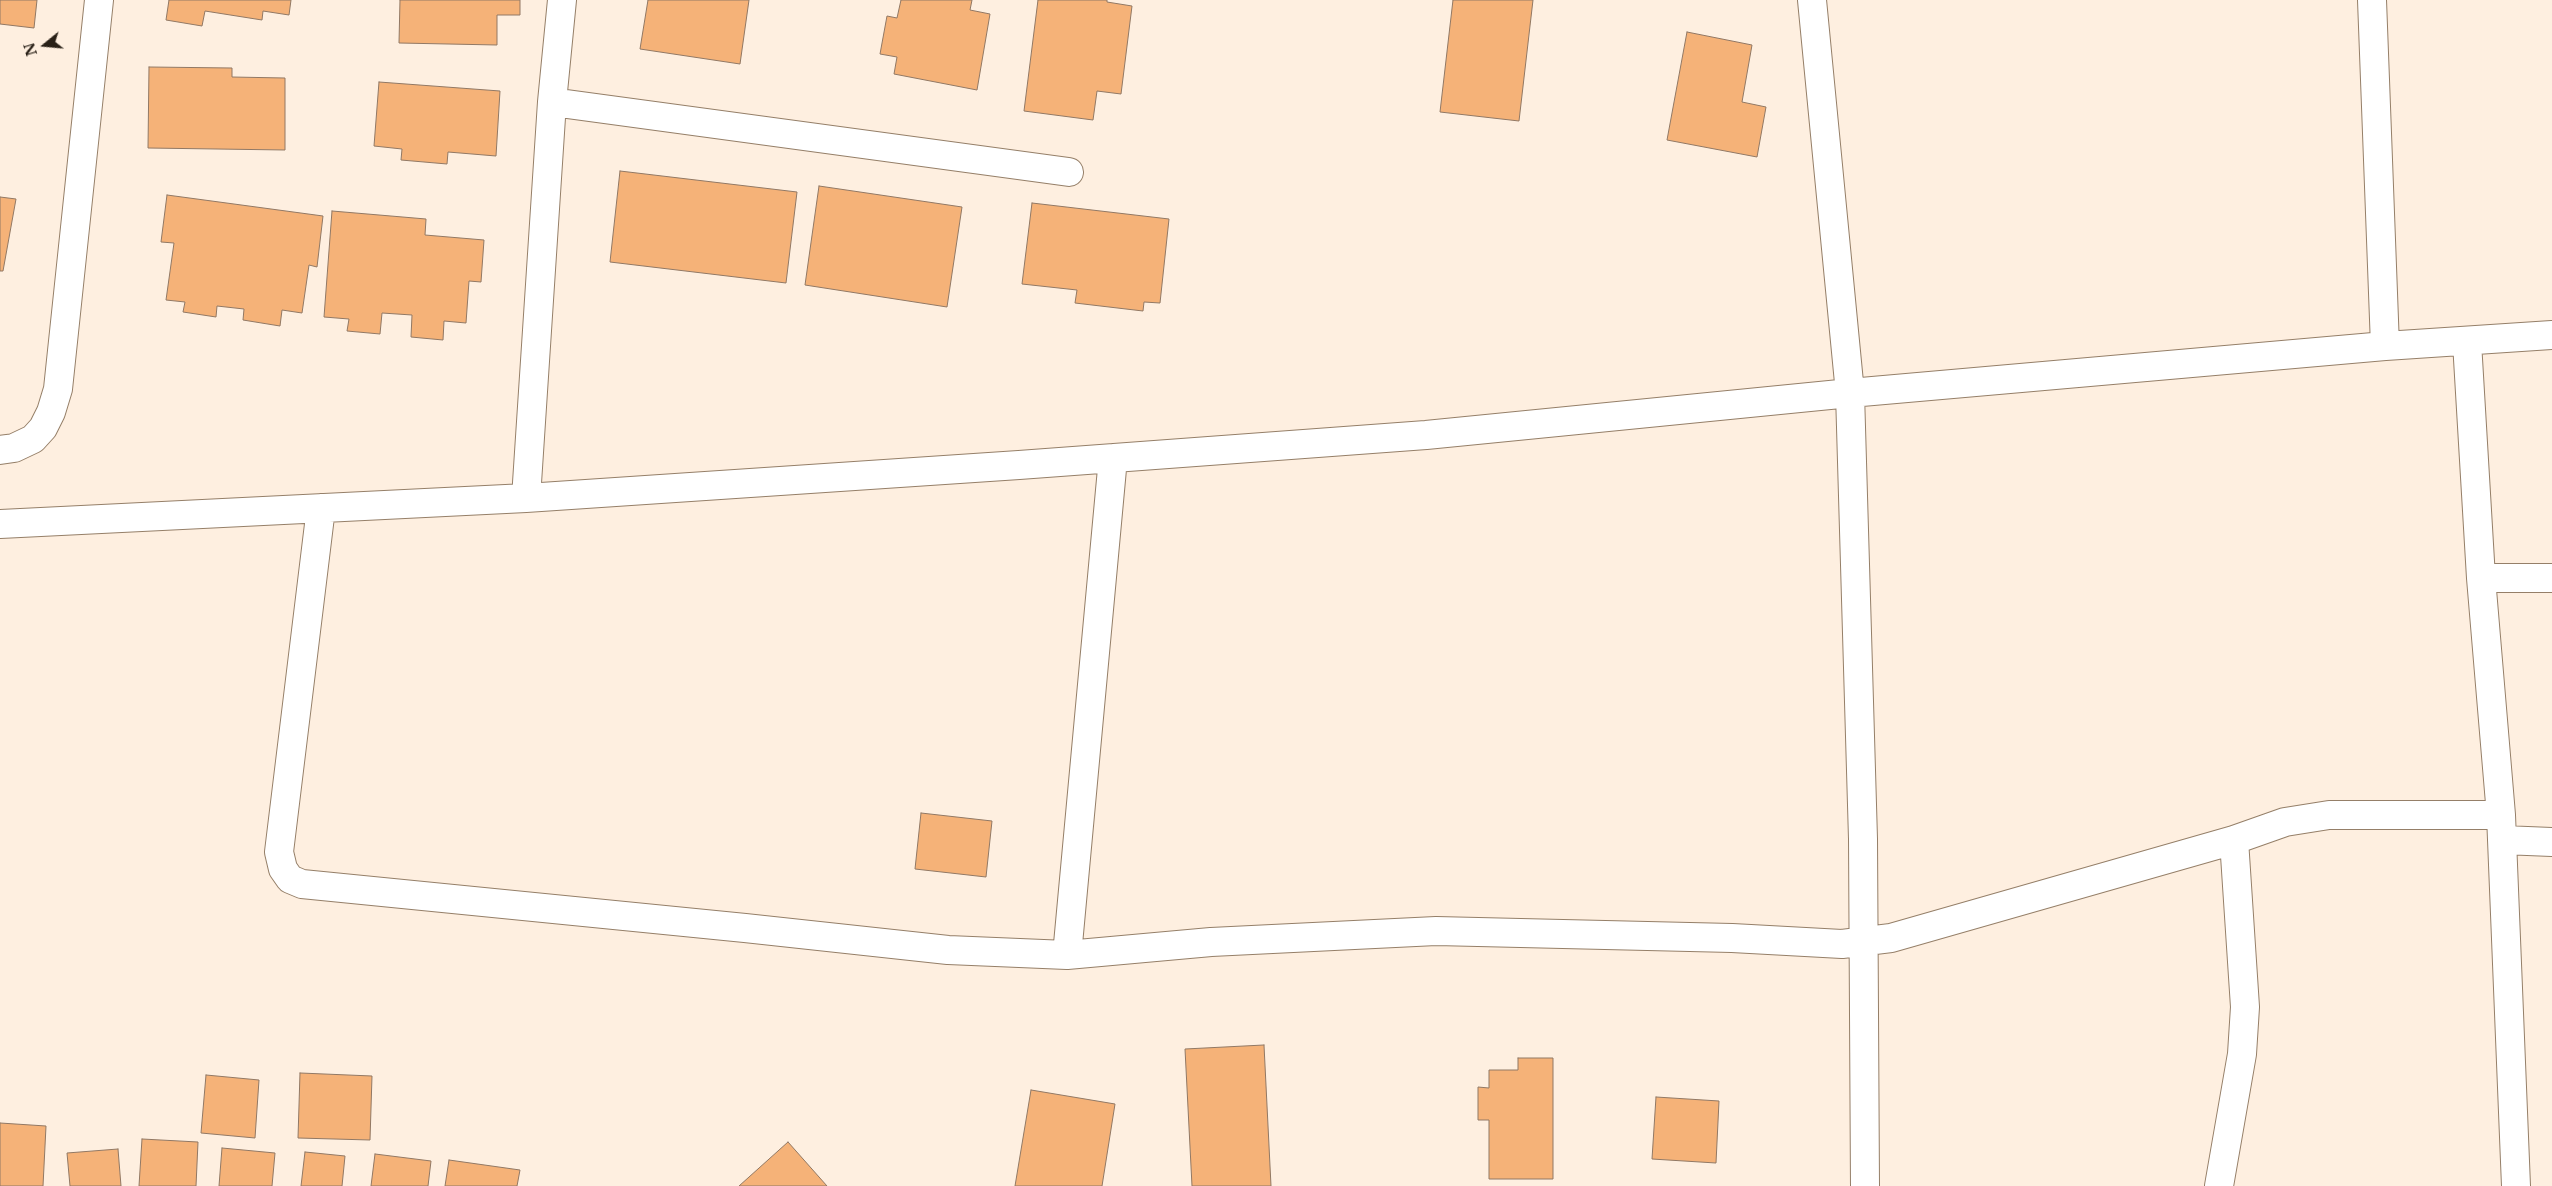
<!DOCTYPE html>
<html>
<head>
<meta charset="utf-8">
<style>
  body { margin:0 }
  #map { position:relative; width:2552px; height:1186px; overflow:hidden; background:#feefe0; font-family:"Libre Baskerville",serif }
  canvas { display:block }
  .north { position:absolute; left:20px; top:20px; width:50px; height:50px; -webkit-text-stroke:4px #feefe0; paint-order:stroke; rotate:253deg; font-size:14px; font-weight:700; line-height:20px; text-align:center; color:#292017 }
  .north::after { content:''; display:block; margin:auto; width:18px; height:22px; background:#292017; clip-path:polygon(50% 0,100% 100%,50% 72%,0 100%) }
</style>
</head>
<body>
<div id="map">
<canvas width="2552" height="1186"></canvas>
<div class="north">N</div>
</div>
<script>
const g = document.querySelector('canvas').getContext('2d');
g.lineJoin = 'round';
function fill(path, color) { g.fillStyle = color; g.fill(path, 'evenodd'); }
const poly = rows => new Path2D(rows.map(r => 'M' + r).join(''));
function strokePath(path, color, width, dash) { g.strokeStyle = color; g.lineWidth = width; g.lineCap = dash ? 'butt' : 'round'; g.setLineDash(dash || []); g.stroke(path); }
const building = poly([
  [0,0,37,0,34,28,0,24,0,0],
  [169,0,291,0,289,15,263,11,262,20,205,11,202,26,166,20,169,0],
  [400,0,520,0,520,15,497,15,497,45,399,43,400,0],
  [648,0,749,0,740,64,640,49,648,0],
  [901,0,972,0,970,10,990,14,977,90,894,74,897,57,880,54,887,16,897,18,901,0],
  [1038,0,1107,0,1107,2,1132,6,1121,94,1097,91,1093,120,1024,111,1038,0],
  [1453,0,1533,0,1519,121,1440,112,1453,0],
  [1687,32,1752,45,1742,102,1766,107,1757,157,1667,140,1687,32],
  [149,67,232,68,232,77,285,78,285,150,148,148,149,67],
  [379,82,500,91,496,156,448,152,447,164,401,160,402,149,374,146,379,82],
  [620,171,797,192,786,283,610,262,620,171],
  [819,186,962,207,947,307,805,285,819,186],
  [167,195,323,216,317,267,309,265,302,313,282,310,280,326,243,320,244,309,217,306,216,317,183,312,185,302,166,300,174,243,161,242,167,195],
  [0,197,16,199,3,271,0,271,0,197],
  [1032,203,1169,219,1160,303,1144,302,1143,311,1075,303,1077,290,1022,284,1032,203],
  [332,211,426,219,425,235,484,240,481,282,469,281,466,323,444,321,443,340,411,337,412,315,382,313,380,334,347,331,349,319,324,317,332,211],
  [921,813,992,821,986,877,915,869,921,813],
  [1264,1045,1271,1186,1192,1186,1185,1049,1264,1045],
  [1518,1058,1553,1058,1553,1179,1489,1179,1489,1120,1478,1120,1478,1087,1489,1088,1489,1070,1518,1070,1518,1058],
  [300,1073,372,1076,370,1140,298,1138,300,1073],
  [206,1075,259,1080,255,1138,201,1133,206,1075],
  [1031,1090,1115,1104,1102,1186,1015,1186,1031,1090],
  [1656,1097,1719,1101,1716,1163,1652,1159,1656,1097],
  [0,1123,46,1126,43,1186,0,1186,0,1123],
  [142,1139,198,1142,196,1186,139,1186,142,1139],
  [788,1142,827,1186,739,1186,788,1142],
  [222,1148,275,1153,272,1186,219,1186,222,1148],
  [118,1149,121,1186,70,1186,67,1153,118,1149],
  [305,1152,345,1156,342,1186,301,1186,305,1152],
  [375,1154,431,1161,428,1186,371,1186,375,1154],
  [449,1160,520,1170,517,1186,445,1186,449,1160]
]);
fill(building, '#f5b278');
strokePath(building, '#917864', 1);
const minor = poly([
  [1812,0,1850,393,1863,839,1865,1186],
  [2372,0,2385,346],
  [552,102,1069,172],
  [2467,342,2481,578,2501,815,2516,1186],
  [0,450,14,448,33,439,43,428,51,412,58,389,99,0],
  [526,498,552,102,562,0],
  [321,508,279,852,283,869,290,879,302,884,745,928,948,950,1067,955,1211,942,1436,931,1732,938,1842,944,1891,938,2234,840,2285,822,2329,815,2501,815],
  [0,524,526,498,1019,465,1426,435,1850,393,2385,346,2552,335],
  [2481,578,2552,578],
  [2503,840,2552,842],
  [1067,955,1113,458],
  [2219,1186,2242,1054,2245,1007,2234,840]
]);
strokePath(minor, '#957f68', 30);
strokePath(minor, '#fff', 28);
</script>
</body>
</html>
